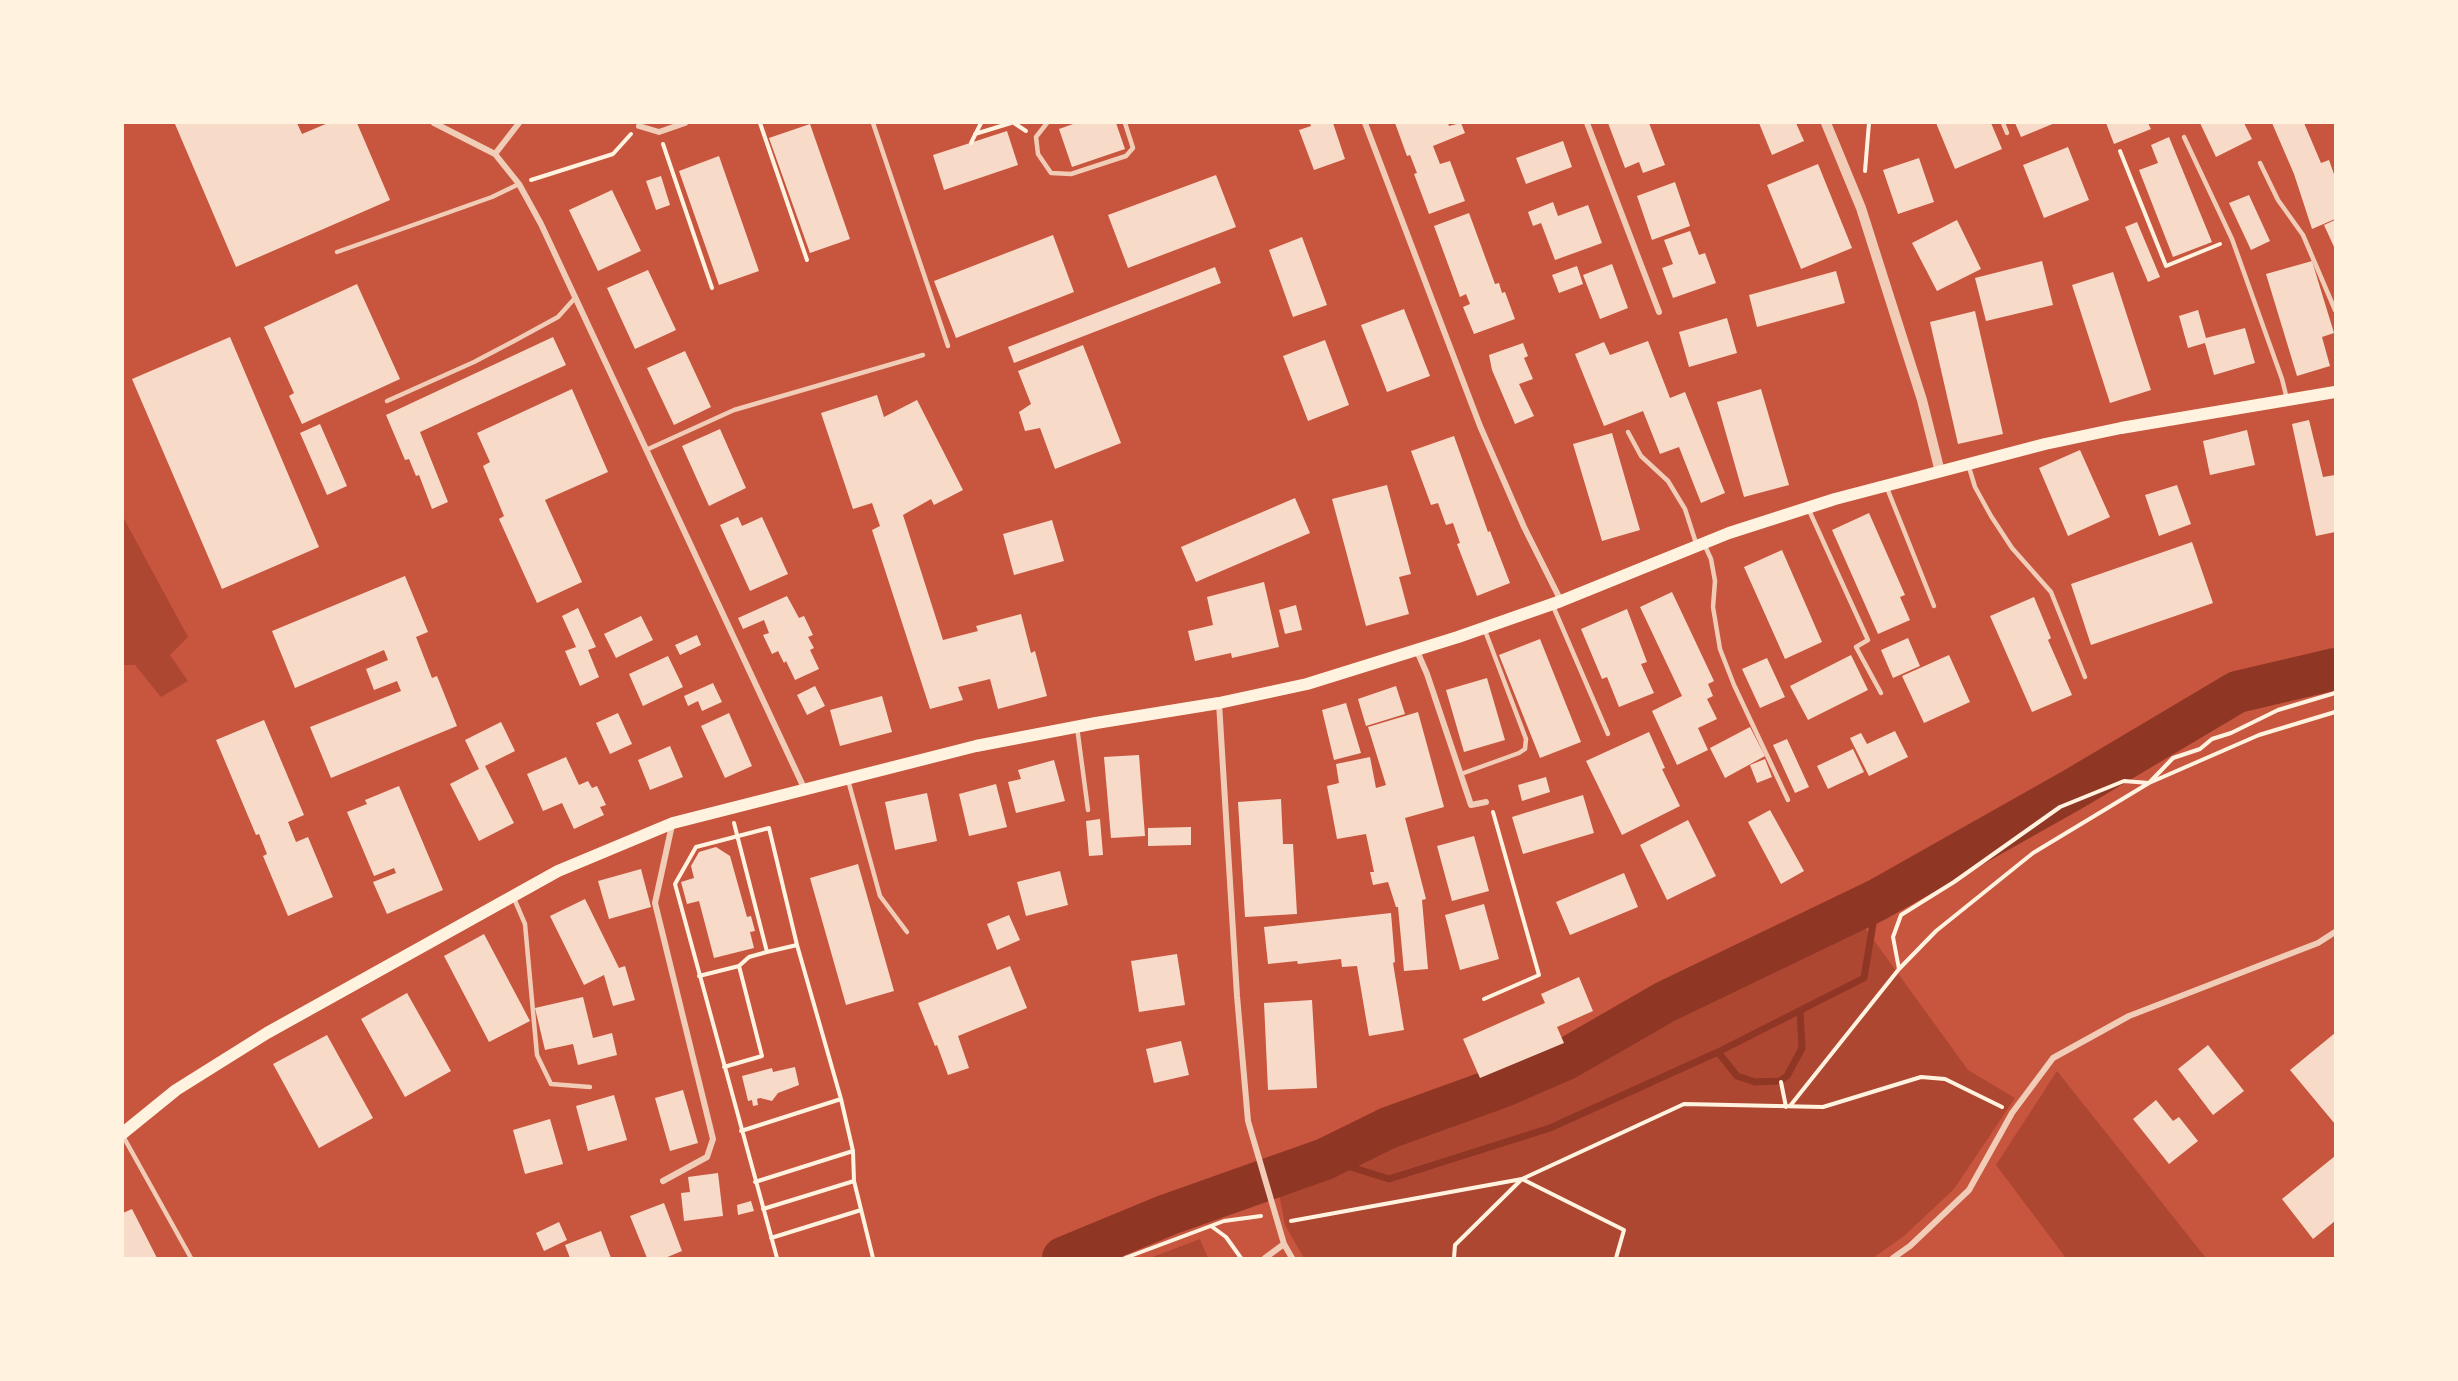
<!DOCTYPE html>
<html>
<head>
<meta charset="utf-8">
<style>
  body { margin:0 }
  #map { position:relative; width:2458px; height:1381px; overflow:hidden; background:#c8553d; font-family:Karla,sans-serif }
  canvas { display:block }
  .frame { position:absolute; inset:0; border:124px solid #fff3e0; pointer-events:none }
</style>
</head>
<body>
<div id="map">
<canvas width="2458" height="1381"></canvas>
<div class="frame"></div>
</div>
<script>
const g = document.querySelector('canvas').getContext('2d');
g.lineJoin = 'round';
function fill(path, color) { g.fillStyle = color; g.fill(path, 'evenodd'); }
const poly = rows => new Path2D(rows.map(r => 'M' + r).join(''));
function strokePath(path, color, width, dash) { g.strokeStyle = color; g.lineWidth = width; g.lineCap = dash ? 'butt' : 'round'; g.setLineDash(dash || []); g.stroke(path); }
fill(poly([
  [123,517,188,637,170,655,188,681,161,697,135,665,123,665],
  [1857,917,1968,1070,2015,1098,1954,1189,1904,1236,1873,1258,1304,1258,1285,1225,1276,1178,1512,1088],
  [2057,1071,2206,1258,2066,1258,1996,1165],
  [1200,1239,1208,1258,1150,1258]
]), '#ae4732');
strokePath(poly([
  [1718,1052,1737,1076,1755,1082,1780,1081,1787,1076,1802,1048,1800,1011],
  [1325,1159,1389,1179,1550,1128,1718,1052,1864,978,1877,900]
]), '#8f3625', 7);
strokePath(poly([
  [1063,1258,1167,1215,1325,1159,1388,1128,1504,1086,1566,1059,1665,1002,1877,900,2072,790,2237,692,2335,669]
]), '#8f3625', 42);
fill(poly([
  [177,123,297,123,302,134,328,123,357,123,390,200,236,267,175,124],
  [1076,123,1116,123,1125,149,1072,167,1059,129],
  [1310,123,1333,123,1345,159,1314,170,1299,130,1311,126],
  [1395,123,1448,123,1449,126,1461,123,1465,133,1433,146,1440,164,1450,161,1465,201,1429,214,1414,174,1417,173,1410,155,1407,156],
  [1608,123,1649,123,1665,165,1643,173,1639,162,1625,168],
  [1759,123,1796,123,1804,141,1772,155],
  [1936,123,1991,123,2002,149,1955,169],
  [2015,123,2055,123,2021,137],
  [2106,123,2148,123,2151,129,2114,144],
  [2200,123,2244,123,2252,139,2216,157],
  [2272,123,2304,123,2321,163,2329,160,2335,177,2335,219,2312,229,2294,174],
  [810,124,850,239,810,253,769,138],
  [1007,131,1018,165,944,190,933,155],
  [2169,137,2212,242,2173,257,2139,170,2158,163,2151,145],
  [1563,141,1572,167,1526,184,1516,158],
  [2068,147,2089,200,2044,218,2023,165],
  [719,156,759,271,719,285,679,171],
  [1919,158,1934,202,1898,214,1883,170],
  [1818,164,1852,248,1801,269,1767,185],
  [1216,175,1236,227,1128,268,1108,215],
  [661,176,670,205,656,210,646,181],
  [1675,182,1690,226,1652,240,1637,196],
  [612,190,641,251,598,271,569,210],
  [2249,195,2270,241,2251,250,2229,203],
  [1553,202,1558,216,1588,205,1602,243,1555,260,1541,223,1533,226,1528,212],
  [1469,213,1495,284,1499,283,1502,293,1505,292,1515,319,1474,334,1463,307,1470,304,1466,294,1460,297,1434,226],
  [1957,220,1981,269,1937,291,1912,243],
  [2335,220,2335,249,2324,225],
  [2137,222,2160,277,2148,282,2125,227],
  [1690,231,1699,255,1705,253,1716,283,1673,298,1662,268,1673,264,1664,240],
  [1053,235,1074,292,956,338,934,281],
  [1302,237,1327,305,1293,317,1269,250],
  [2042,261,2053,305,1986,321,1975,278],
  [2312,261,2334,333,2322,337,2330,366,2297,376,2266,274],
  [1612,264,1628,308,1600,319,1583,275],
  [1577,266,1583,284,1559,293,1552,275],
  [1215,267,1221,283,1014,363,1008,347],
  [648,270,676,330,635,349,607,288],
  [1836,271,1845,303,1757,327,1749,295],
  [2113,272,2151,390,2110,403,2072,285],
  [357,284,400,379,302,424,289,396,294,393,264,327],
  [1404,309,1430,376,1387,392,1361,325],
  [2198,310,2206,338,2245,328,2255,363,2214,375,2205,343,2188,348,2179,316],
  [1975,311,2003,434,1958,444,1930,322],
  [1727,318,1737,353,1689,367,1679,332],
  [230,337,319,547,222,589,132,379],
  [553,337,566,365,420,432,448,502,432,509,419,475,416,476,409,459,405,460,386,415],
  [1325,340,1349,405,1308,421,1283,356],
  [1648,341,1670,398,1685,392,1725,493,1701,503,1679,447,1660,454,1643,411,1604,426,1575,354,1604,342,1610,355],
  [1523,343,1528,356,1524,358,1533,379,1519,384,1534,416,1515,424,1492,370,1489,355],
  [1083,345,1121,443,1055,469,1040,428,1025,431,1019,412,1031,404,1018,371],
  [685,351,711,407,674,425,647,368],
  [572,389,608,472,545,500,582,582,537,603,499,519,504,516,483,466,490,462,477,433],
  [1761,389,1789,485,1744,497,1717,402],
  [877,395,884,417,917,400,963,490,934,505,931,499,903,515,943,640,978,631,976,626,1021,614,1031,653,1035,651,1047,696,998,709,990,679,958,687,963,700,930,709,872,530,880,526,872,503,853,509,821,413],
  [2309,420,2323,477,2335,475,2335,532,2316,536,2292,424],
  [320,424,347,486,327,495,300,433],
  [720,429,746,488,709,506,682,446],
  [2247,430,2255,465,2210,475,2203,441],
  [1612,433,1640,530,1602,541,1573,444],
  [1454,436,1488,532,1490,531,1510,583,1477,596,1457,544,1460,543,1453,523,1446,525,1438,503,1431,505,1411,451],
  [2080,450,2110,517,2068,536,2039,468],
  [1387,485,1411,574,1399,577,1409,614,1366,626,1332,499],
  [2177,485,2191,524,2159,536,2145,495],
  [1295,498,1310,533,1196,582,1181,547],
  [1869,513,1905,595,1900,597,1910,620,1878,634,1832,530],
  [738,517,742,526,762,517,788,574,750,591,720,525],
  [1052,520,1064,561,1014,575,1003,534],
  [2192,542,2213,603,2091,645,2071,584],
  [1782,550,1822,642,1785,659,1744,567],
  [405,576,428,632,416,637,432,678,437,676,457,726,331,778,310,727,401,691,397,681,374,690,366,669,388,660,384,650,295,688,272,631],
  [1264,582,1279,647,1232,658,1231,653,1195,661,1188,631,1213,625,1207,597],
  [1672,592,1714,681,1708,684,1713,696,1707,699,1717,719,1698,728,1708,750,1677,765,1652,711,1682,696,1640,607],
  [787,596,799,618,804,616,813,635,808,637,814,648,810,650,819,669,795,680,786,661,784,663,778,651,772,654,763,635,769,633,764,620,743,629,738,618],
  [2034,597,2051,638,2048,640,2072,695,2032,712,1990,616],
  [1296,605,1302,630,1285,634,1279,610],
  [578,608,596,647,588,650,599,677,580,686,565,651,576,647,562,616],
  [1627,609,1647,662,1641,664,1654,693,1619,707,1607,677,1602,679,1581,629],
  [641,616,653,640,616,658,604,634],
  [697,635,701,645,680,655,675,645],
  [1908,638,1920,666,1893,678,1881,650],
  [1540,639,1581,742,1540,758,1499,655],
  [1851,655,1868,690,1808,720,1790,686],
  [1949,655,1970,702,1924,723,1902,676],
  [668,656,683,687,643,706,629,674],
  [1767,658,1785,697,1760,708,1742,669],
  [1487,678,1505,740,1464,752,1446,690],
  [713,683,722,702,702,711,698,701,688,706,684,696],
  [815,686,825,706,807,715,797,695],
  [1396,686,1405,714,1366,726,1358,699],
  [882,696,892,732,840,746,830,710],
  [1346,703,1361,753,1334,760,1322,710],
  [1418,712,1444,807,1405,818,1426,899,1422,900,1428,969,1404,971,1398,907,1396,907,1388,882,1373,885,1370,872,1374,872,1366,834,1337,839,1327,786,1339,783,1336,764,1370,757,1376,788,1386,785,1368,727],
  [618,713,632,744,610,754,596,723],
  [729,713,752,766,725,778,701,726],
  [264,720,304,815,288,822,296,842,308,837,333,897,288,916,263,856,267,854,259,834,256,835,216,740],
  [501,722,515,751,485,766,514,823,479,841,450,784,479,769,465,740],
  [1750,727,1765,756,1725,778,1710,748],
  [1895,731,1908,757,1869,776,1850,738,1861,733,1867,744],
  [1649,732,1665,768,1662,769,1680,806,1622,835,1586,761],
  [1787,739,1809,787,1795,793,1773,745],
  [670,746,683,777,650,790,638,760],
  [1853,749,1864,772,1828,789,1817,766],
  [1139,755,1145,836,1111,838,1104,757],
  [566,757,579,785,588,781,592,788,597,786,606,805,600,807,604,815,574,829,562,803,543,811,527,774],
  [1765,759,1772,777,1757,783,1750,765],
  [1054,760,1065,801,1016,813,1008,782,1021,779,1018,770],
  [1546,777,1550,792,1522,801,1518,785],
  [996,784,1007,827,969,836,959,794],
  [399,786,443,890,387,914,373,882,396,873,394,868,374,876,347,812,367,804,365,800],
  [927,793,937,841,895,850,885,802],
  [1583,795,1594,833,1523,854,1512,817],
  [1281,799,1283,844,1293,844,1297,914,1245,917,1238,802],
  [1770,810,1804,871,1781,884,1748,822],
  [1100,819,1103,855,1089,856,1086,821],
  [1688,820,1716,876,1667,900,1640,845],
  [1191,827,1191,845,1148,846,1148,828],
  [1474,836,1489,891,1452,901,1437,846],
  [716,847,730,856,747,917,751,916,755,931,750,932,754,948,714,958,699,901,687,904,681,882,694,878,691,866,699,852],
  [858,864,894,991,846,1005,810,878],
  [641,869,651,907,609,919,598,881],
  [1060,871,1068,905,1026,916,1017,882],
  [1624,873,1638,907,1570,935,1556,902],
  [585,899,619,968,625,966,635,1000,613,1006,604,975,584,985,550,916],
  [1484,904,1499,959,1460,970,1445,915],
  [1391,913,1395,962,1393,963,1404,1030,1369,1036,1357,966,1342,967,1341,959,1298,964,1297,961,1268,964,1264,927],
  [1009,915,1020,940,997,950,987,924],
  [484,934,530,1021,489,1042,444,956],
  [1177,954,1185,1005,1139,1012,1131,961],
  [1010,966,1027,1008,958,1036,969,1068,948,1075,937,1045,935,1046,918,1003],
  [1579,977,1593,1011,1557,1027,1564,1043,1480,1078,1463,1039,1545,1003,1541,994],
  [407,993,451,1071,405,1097,361,1019],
  [583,997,593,1038,612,1033,617,1055,578,1065,573,1044,545,1050,535,1008],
  [1312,1000,1317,1088,1268,1090,1264,1003],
  [2335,1033,2335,1124,2290,1070],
  [327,1035,373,1118,319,1148,273,1064],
  [1181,1041,1189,1075,1154,1083,1146,1049],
  [2208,1045,2244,1091,2213,1115,2178,1069],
  [795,1067,799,1085,778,1093,772,1101,760,1098,757,1099,758,1105,753,1106,752,1100,748,1101,742,1076,772,1068,773,1072],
  [683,1090,698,1143,670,1151,655,1098],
  [614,1095,627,1140,588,1151,576,1106],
  [2156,1100,2173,1121,2179,1117,2198,1141,2169,1164,2133,1119],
  [550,1119,563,1164,525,1174,513,1130],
  [2335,1156,2335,1221,2313,1239,2282,1199],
  [718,1173,723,1216,684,1221,681,1193,690,1192,688,1177],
  [751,1201,754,1211,738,1215,737,1205],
  [664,1203,682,1251,665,1258,647,1258,630,1216],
  [132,1209,157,1258,123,1258,123,1213],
  [559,1222,567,1240,544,1251,536,1233],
  [601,1231,611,1258,570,1258,565,1245]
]), '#f7dbc8');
strokePath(poly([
  [760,123,807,260],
  [1014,123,1026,131],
  [975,134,1011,123],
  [971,143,981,123],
  [663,144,712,288],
  [2120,151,2166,266,2220,244],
  [1865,171,1869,123],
  [531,180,613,154,631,134],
  [767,952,797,945],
  [1899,969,1893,937,1901,915,1954,882,2060,807,2124,781,2149,783,2173,758,2200,749,2212,739,2231,733,2278,710,2335,693],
  [699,976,739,966],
  [1484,999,1539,975,1493,812],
  [724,1067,762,1056,739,966,749,957,767,952,734,823],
  [1781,1082,1786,1107],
  [1790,1106,1899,969,1936,931,2033,853,2149,783,2259,735,2335,712],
  [741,1131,841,1099],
  [755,1182,853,1151],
  [763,1209,854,1181],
  [1291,1221,1522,1179,1684,1104,1823,1107,1921,1077,1945,1079,2002,1107],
  [1211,1226,1226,1237,1241,1258],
  [771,1238,861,1210],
  [777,1258,675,884,696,847,769,828,797,945,841,1099,853,1151,854,1181,873,1258],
  [1125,1258,1224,1221,1261,1216],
  [1454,1258,1455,1245,1522,1179,1624,1230,1616,1258]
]), '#fff3e0', 4);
strokePath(poly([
  [873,123,948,346],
  [1047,123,1036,137,1038,154,1051,173,1071,174,1126,156,1133,148,1125,123],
  [2003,123,2007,133],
  [2184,137,2232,239,2282,379,2287,399],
  [2260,163,2278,200,2303,235,2335,310],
  [337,252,492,197,519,184],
  [387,401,474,362,514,341,558,317,575,298],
  [1628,432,1641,456,1668,481,1685,509,1696,543],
  [646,450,734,410,923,355],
  [1968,464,1975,487,1991,516,2012,548,2051,592,2085,677],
  [1887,488,1934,606],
  [1808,508,1868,640,1856,647,1881,693],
  [1705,546,1711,559,1715,581,1713,607,1720,649,1734,685,1788,800],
  [1553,606,1608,734],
  [1077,727,1088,810],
  [1461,774,1519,753,1525,749,1526,739,1484,628],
  [848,780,880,896,907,932],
  [513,896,525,924,537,1055,551,1084,590,1087],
  [123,1136,191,1258]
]), '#f1ccb7', 4.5);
strokePath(poly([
  [434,123,495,154,519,184,541,224,804,788],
  [1365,123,1480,426,1524,527,1561,601],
  [1587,123,1659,312],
  [639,126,659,132,685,123],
  [495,154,519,123],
  [1417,651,1427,674,1471,805,1486,802],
  [1219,703,1237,996,1248,1121,1284,1244,1292,1258],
  [663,1181,707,1157,713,1139,655,903,672,825],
  [1265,1258,1284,1244],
  [1893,1258,1910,1246,1969,1190,2012,1113,2053,1058,2129,1016,2318,943,2335,932]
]), '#f1ccb7', 6);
strokePath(poly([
  [1826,123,1861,208,1922,400,1940,472]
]), '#f1ccb7', 10);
strokePath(poly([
  [123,1133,176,1090,267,1033,558,871,673,823,976,746,1096,723,1219,703,1307,684,1458,637,1561,601,1729,533,1835,499,2045,444,2121,428,2335,392]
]), '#fff3e0', 12);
</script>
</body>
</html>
